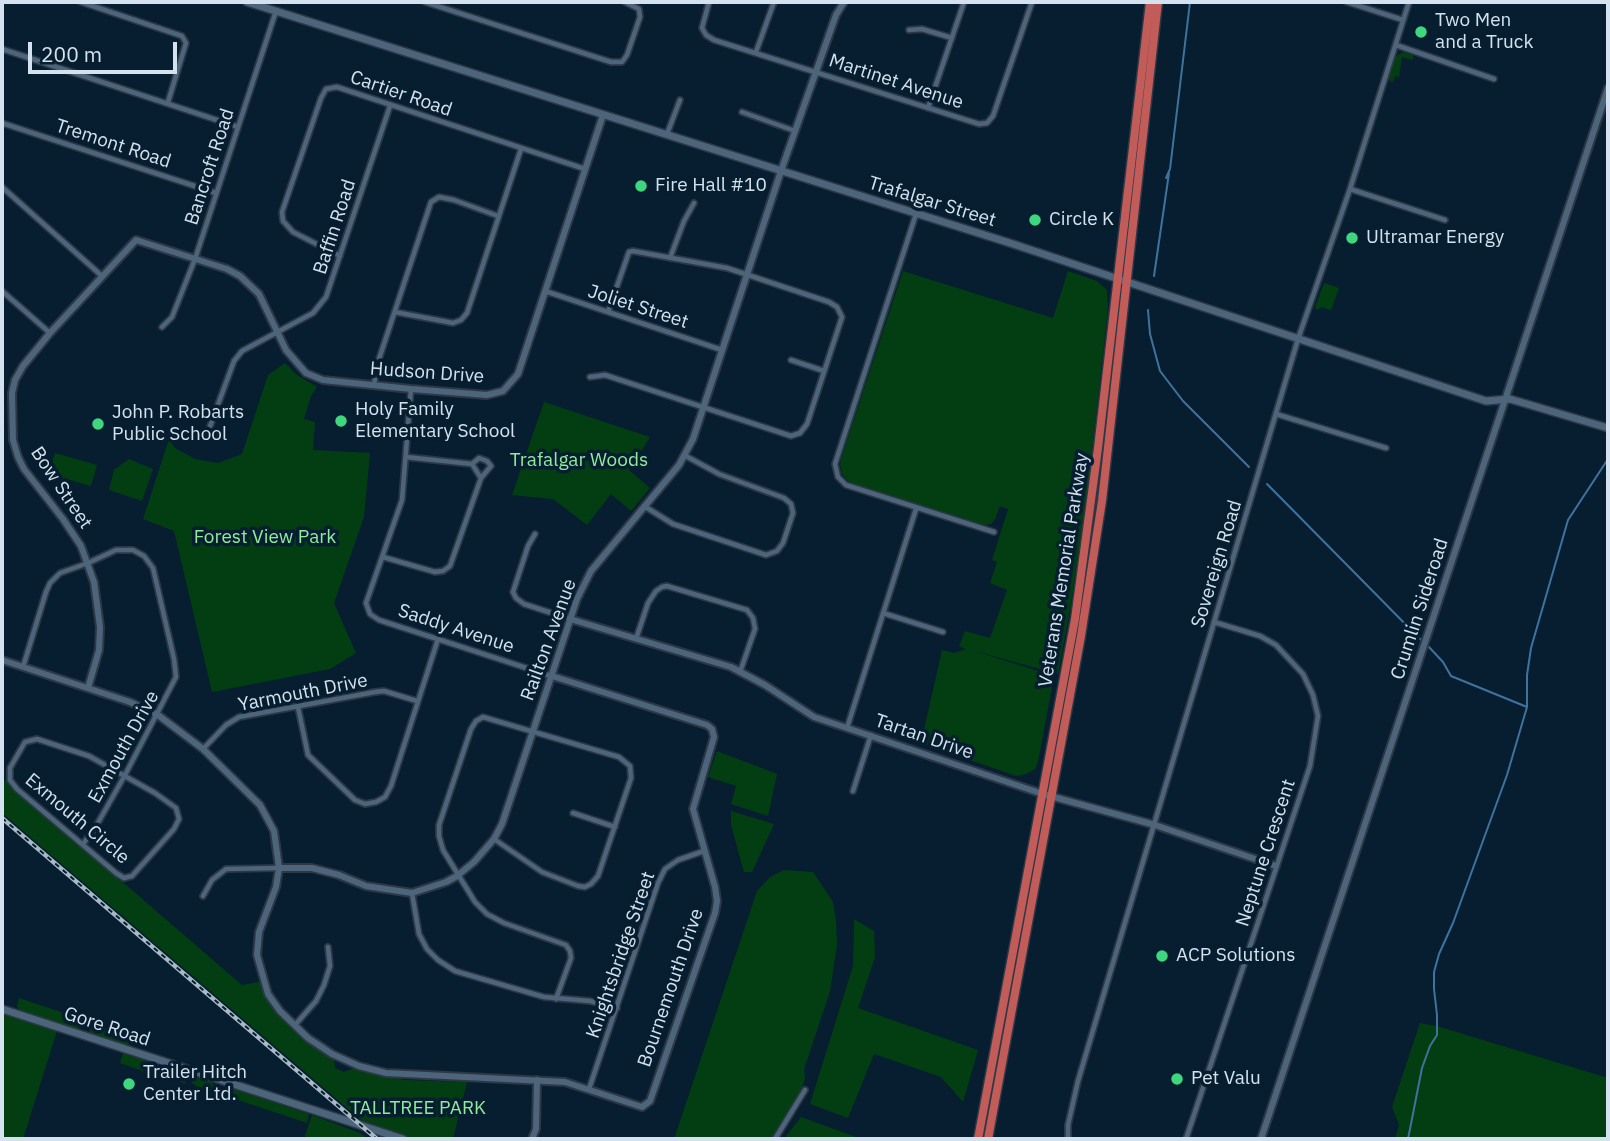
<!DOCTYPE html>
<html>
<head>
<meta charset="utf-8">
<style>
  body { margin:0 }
  #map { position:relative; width:1610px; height:1141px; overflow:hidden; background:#061e30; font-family:"IBM Plex Sans",sans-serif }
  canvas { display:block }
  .frame { position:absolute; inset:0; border:4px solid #d3e2ee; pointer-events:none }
  .scale { position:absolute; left:28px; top:42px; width:149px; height:32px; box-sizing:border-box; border:4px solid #d3e2ee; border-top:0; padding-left:9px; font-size:21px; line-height:24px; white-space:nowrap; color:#d3e2ee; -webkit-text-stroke:5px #061e30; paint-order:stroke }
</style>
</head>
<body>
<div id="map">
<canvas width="1610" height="1141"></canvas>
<div class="frame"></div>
<div class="scale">200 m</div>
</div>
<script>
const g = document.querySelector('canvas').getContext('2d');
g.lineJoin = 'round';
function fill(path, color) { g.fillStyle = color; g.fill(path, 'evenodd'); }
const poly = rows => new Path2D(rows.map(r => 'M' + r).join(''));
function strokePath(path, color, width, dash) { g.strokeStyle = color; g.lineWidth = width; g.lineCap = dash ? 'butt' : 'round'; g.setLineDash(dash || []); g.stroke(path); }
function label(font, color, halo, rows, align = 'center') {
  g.font = font + ' "IBM Plex Sans",sans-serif'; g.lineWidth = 7; g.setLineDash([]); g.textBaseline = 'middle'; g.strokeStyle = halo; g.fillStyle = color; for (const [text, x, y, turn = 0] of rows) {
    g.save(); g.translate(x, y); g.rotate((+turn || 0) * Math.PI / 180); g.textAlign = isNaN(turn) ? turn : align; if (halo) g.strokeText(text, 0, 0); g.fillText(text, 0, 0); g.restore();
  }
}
fill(poly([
  [1403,52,1413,55,1413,59,1412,60,1402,57,1399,77,1395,76,1393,82,1390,81,1388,79,1396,56],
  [903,271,1053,318,1068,271,1097,281,1107,290,1108,309,1088,487,1071,604,1058,674,971,650,1054,676,1038,762,1035,769,1026,774,1016,776,921,743,942,650,954,653,966,649,959,646,965,631,990,638,1007,590,990,583,997,562,992,560,1008,509,1000,506,995,519,991,524,985,525,850,483,842,474,840,464,843,453],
  [1324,283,1339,288,1331,310,1321,307,1317,310,1315,307],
  [285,363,297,375,317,387,311,396,304,419,315,422,313,450,370,453,364,517,334,603,356,653,330,669,212,692,174,531,143,519,169,439,175,448,195,459,218,463,242,454,268,375],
  [544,402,650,437,629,470,650,488,631,511,611,494,587,525,553,499,512,495],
  [55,453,97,465,91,486,49,474],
  [129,459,153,469,142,501,109,490,114,470],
  [717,751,777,774,768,816,731,804,736,786,708,777],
  [2,778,242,985,259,982,272,1006,284,1020,317,1049,334,1059,335,1068,344,1072,354,1068,405,1080,467,1082,453,1139,413,1139,367,1125,2,813],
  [731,811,774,824,752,872,744,872,731,825],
  [784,870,813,872,833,902,836,921,837,945,830,991,804,1069,805,1079,799,1096,771,1139,674,1139,757,891,770,877],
  [854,919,874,931,875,957,858,1008,978,1050,963,1102,941,1077,874,1054,848,1118,810,1104,853,966],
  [19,998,85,1020,83,1026,78,1030,20,1011,17,1006],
  [2,1014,57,1031,23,1139,2,1139],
  [92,1023,135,1037,128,1046,93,1035,89,1032],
  [1420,1023,1437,1026,1608,1078,1608,1139,1395,1139,1399,1125,1392,1107],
  [123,1053,150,1062,151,1068,148,1076,145,1077,146,1072,120,1063],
  [169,1068,186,1073,188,1078,185,1084,161,1073],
  [197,1077,211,1081,214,1086,211,1099,193,1091,196,1085,191,1083],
  [228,1087,309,1114,307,1123,226,1096,224,1092],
  [312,1115,360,1133,368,1139,304,1139],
  [801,1117,859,1138,859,1139,784,1139]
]), '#033e13');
strokePath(poly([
  [1166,178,1170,169,1190,2],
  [1154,276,1169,173],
  [1148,310,1150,334,1160,371,1183,401,1249,467],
  [1267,484,1423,642],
  [1428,646,1443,662,1451,676,1527,707],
  [1408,1139,1422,1068,1430,1046,1437,1035,1437,1015,1434,989,1434,972,1439,954,1453,923,1507,775,1527,707,1527,675,1531,648,1568,520,1608,459]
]), '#3f739e', 2);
const minor = poly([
  [81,2,182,36,186,43,168,102],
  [425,2,611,62,622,62,627,55,640,17,639,9,625,2],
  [709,2,702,28,706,35,714,40,979,124,987,123,993,116,1032,2],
  [1347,2,1403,20],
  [909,30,922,29,952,38],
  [1396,45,1494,79],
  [2,49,238,127],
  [756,52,774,2],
  [928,108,964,2],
  [742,112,795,131],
  [2,123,216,193],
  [667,134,680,100],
  [2,187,102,276],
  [1350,189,1445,220],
  [916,214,835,464,838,477,846,485,994,532],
  [340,256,293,232,283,221,282,212,321,98,326,89,337,87,585,169],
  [670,258,684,221,694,203],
  [2,291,50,333],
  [545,291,722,350],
  [395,312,453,323,461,320,467,313,521,149],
  [162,327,172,317,195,259,276,11],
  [791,360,824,371],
  [590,377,605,375,791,436,800,433,807,424,842,317,837,307,829,302,727,268,633,251,629,252,608,312],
  [374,385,377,365,431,202,439,197,454,200,498,216],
  [411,389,402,500,366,603,370,614,379,620,551,676],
  [1276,414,1386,448],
  [209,429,234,361,242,351,313,313,326,297,390,106],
  [472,464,479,458,487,461,491,466,481,478],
  [644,506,673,524,766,555,777,551,783,543,793,513,791,504,784,498,719,474,684,455],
  [535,534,528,546,513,592,516,598,524,604,570,619],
  [383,557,435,572,443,571,450,566,481,478,472,464,406,457],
  [883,613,943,632],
  [636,639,648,603,656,591,662,587,667,586,747,610,753,618,755,629,740,672],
  [23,667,46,592,50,583,60,573,88,563,116,550,133,550,144,556,153,568,174,659,176,677,125,775,95,828,83,844],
  [298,707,308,755,355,800,365,804,376,802,385,797,391,786,438,639],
  [847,728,916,509],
  [37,739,89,756,155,793,176,808,179,819,174,829,132,876,124,878,116,873,17,789,10,780,10,768,25,742,37,739],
  [203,749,226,725,239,717,375,692,384,691,417,701],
  [853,791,871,735],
  [573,813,615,827],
  [494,839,542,872,578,886,585,887,591,884,598,876,631,778,630,766,619,757,483,717,476,721,471,729,439,825,439,836,443,850,475,902,487,914,504,923,566,945,570,951,571,958,556,999],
  [412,893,419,934,427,949,438,960,455,971,544,997,590,1001,617,1008],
  [203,896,212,880,226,869,279,868],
  [295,1025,316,1001,324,985,330,966,328,947],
  [589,1089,658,883,665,869,678,860,704,851],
  [775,1139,805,1090],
  [1068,1139,1068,1125,1078,1081,1298,339,1350,189,1409,2],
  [1186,1139,1310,766,1318,716,1313,695,1303,674,1276,645,1260,636,1214,622]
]);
const tertiary = poly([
  [570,619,731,667,765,685,814,717,847,728,1043,794,1155,825,1276,866],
  [2,660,130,702,158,715,203,749,260,805,274,831,279,868,276,887,259,932,257,955,268,994,280,1011,308,1038,332,1054,359,1066,386,1073,565,1082,642,1107,650,1101,715,913,717,901,715,887,693,809,714,737,712,729,707,725,552,676],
  [88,688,99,650,100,627,94,582,81,546,63,519,24,469,18,457,13,440,12,393,15,380,23,366,50,333,136,240,227,269,240,276,259,294,286,350,306,373,323,380,411,389,487,395,503,391,518,374,603,115],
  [279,868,312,868,339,875,366,886,412,893,446,882,457,876,474,862,494,839,502,824,577,599,591,571,679,465,693,439,781,171,836,15,844,2],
  [532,1139,536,1129,537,1080],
  [1261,1139,1608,88]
]);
const secondary = poly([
  [247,2,1010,243,1486,401,1510,399,1608,428],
  [2,1009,403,1139]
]);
const trunk = poly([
  [978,1139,1075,619,1098,448,1150,2],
  [988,1139,1081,636,1102,501,1158,2]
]);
strokePath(minor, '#2e3746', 8);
strokePath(tertiary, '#2e3746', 10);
strokePath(secondary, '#2e3746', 10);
strokePath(trunk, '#2e3746', 11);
strokePath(minor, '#4c657b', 4.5);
strokePath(tertiary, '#4c657b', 6);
strokePath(secondary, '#4c657b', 7);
strokePath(trunk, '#c25c58', 8);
const rail = poly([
  [2,818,377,1139]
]);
strokePath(rail, '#a8b9c6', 4.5);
strokePath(rail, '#061e30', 2, [5]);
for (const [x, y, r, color] of [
  [1421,32,7,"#3ed77d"],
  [641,186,7,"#3ed77d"],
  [1035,220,7,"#3ed77d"],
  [1352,238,7,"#3ed77d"],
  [341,421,7,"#3ed77d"],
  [98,424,7,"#3ed77d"],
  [1162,956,7,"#3ed77d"],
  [1177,1079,7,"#3ed77d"],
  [129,1084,7,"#3ed77d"]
]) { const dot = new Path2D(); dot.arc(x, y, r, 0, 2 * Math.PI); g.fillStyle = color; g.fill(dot); strokePath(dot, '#061e30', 2.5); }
label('19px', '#d3e2ee', '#061e30', [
  ["Two Men",1435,21],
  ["and a Truck",1435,43],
  ["Fire Hall #10",655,186],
  ["Circle K",1049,220],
  ["Ultramar Energy",1366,238],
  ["Holy Family",355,410],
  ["Elementary School",355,432],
  ["John P. Robarts",112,413],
  ["Public School",112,435],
  ["ACP Solutions",1176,956],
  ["Trailer Hitch",143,1073],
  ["Center Ltd.",143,1095],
  ["Pet Valu",1191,1079]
], 'left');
label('19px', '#d3e2ee', '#061e30', [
  ["Martinet Avenue",896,82,18],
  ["Cartier Road",401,94,19],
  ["Tremont Road",113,144,18],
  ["Bancroft Road",210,167,-72],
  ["Trafalgar Street",932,202,17],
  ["Baffin Road",335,227,-72],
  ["Joliet Street",638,307,18],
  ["Hudson Drive",427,373,4],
  ["Bow Street",61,488,56],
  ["Sovereign Road",1217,564,-73],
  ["Veterans Memorial Parkway",1064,570,-81],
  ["Crumlin Sideroad",1420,609,-72],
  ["Saddy Avenue",456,629,18],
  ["Railton Avenue",549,640,-70],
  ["Yarmouth Drive",303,693,-11],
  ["Tartan Drive",924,737,19],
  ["Exmouth Drive",124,747,-61],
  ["Exmouth Circle",77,819,40],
  ["Neptune Crescent",1266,853,-72],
  ["Knightsbridge Street",621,955,-71],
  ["Bournemouth Drive",671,988,-71],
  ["Gore Road",107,1027,18]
]);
label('19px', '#8fec9a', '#061e30', [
  ["Trafalgar Woods",579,461],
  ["Forest View Park",265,538],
  ["TALLTREE PARK",418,1109]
]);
</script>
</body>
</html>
